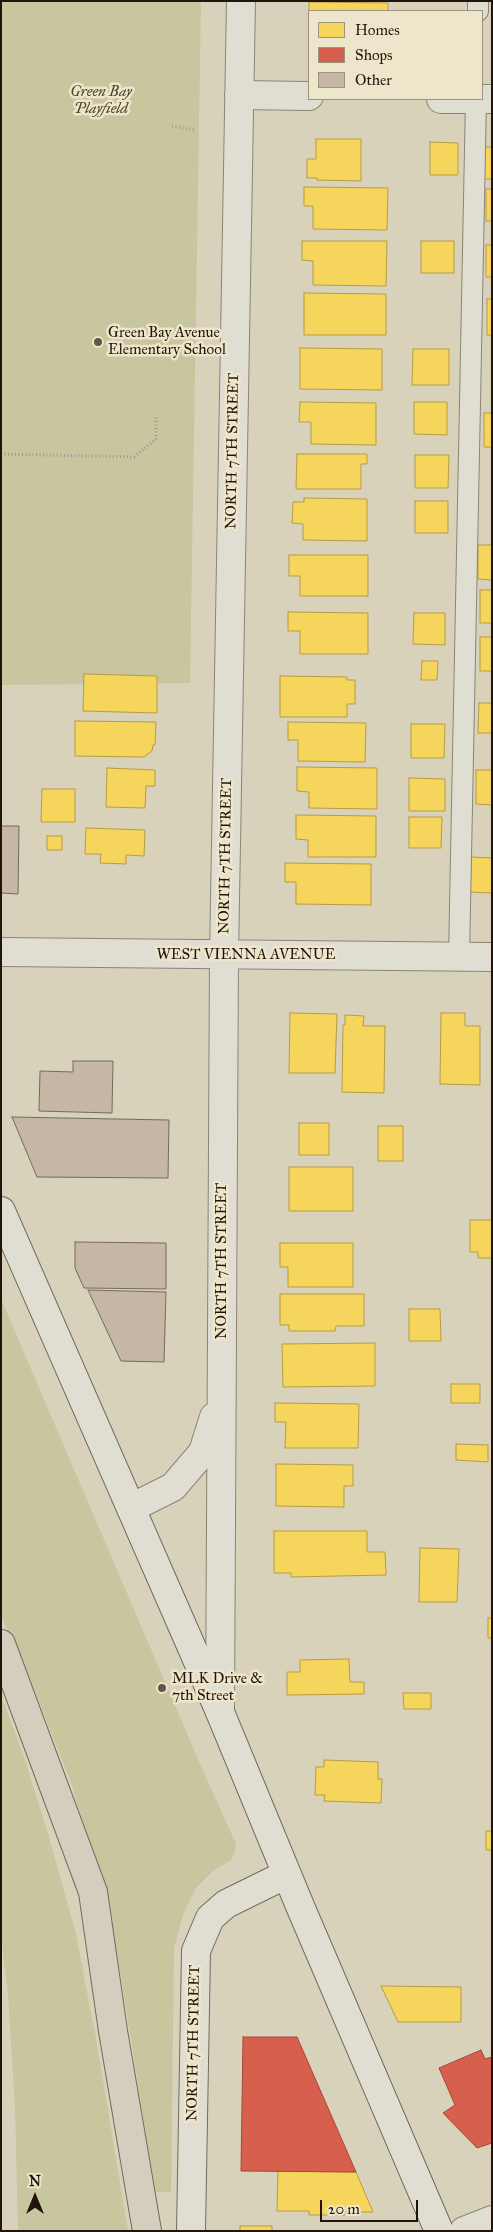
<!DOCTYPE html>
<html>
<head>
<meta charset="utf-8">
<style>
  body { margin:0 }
  #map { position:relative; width:493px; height:2232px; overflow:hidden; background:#d8d2bb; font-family:"IM FELL Great Primer",serif }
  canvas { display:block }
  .frame { position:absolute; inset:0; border:2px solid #23140b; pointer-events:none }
  .legend { position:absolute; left:308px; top:10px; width:175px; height:90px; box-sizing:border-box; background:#eee6ca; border:1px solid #9d927e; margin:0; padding:6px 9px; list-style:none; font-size:15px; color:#23140b }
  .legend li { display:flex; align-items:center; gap:10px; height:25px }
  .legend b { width:25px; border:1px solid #9d927e }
  .north { position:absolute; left:10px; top:2172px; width:50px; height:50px; -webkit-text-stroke:4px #eee6ca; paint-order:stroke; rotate:0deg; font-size:14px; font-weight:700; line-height:20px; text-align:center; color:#23140b }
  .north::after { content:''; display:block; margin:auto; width:18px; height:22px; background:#23140b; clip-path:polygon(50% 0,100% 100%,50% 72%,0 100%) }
  .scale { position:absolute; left:320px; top:2200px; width:98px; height:22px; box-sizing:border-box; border:2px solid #23140b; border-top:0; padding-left:6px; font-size:15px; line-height:18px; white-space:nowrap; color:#23140b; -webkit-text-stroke:4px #eee6ca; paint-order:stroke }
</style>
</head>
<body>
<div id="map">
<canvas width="493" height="2232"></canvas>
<div class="frame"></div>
<ul class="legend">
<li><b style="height:14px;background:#f6d55c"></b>Homes</li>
<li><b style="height:14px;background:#d6604d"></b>Shops</li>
<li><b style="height:14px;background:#c6b6a4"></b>Other</li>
</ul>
<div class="north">N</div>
<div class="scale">20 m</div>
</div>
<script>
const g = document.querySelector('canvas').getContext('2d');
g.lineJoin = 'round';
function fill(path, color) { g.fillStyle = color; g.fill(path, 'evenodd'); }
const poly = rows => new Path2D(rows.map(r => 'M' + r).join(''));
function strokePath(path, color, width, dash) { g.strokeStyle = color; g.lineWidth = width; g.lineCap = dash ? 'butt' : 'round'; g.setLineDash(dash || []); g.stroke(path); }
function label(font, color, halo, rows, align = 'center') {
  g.font = font + ' "IM FELL Great Primer",serif'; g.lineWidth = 5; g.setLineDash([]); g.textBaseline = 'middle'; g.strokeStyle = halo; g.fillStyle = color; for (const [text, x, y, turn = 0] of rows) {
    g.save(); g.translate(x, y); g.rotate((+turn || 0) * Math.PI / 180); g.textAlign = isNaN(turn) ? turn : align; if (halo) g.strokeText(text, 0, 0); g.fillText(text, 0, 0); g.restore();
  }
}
fill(poly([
  [1,1,201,1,190,683,1,685],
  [1,1299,201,1766,236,1844,235,1853,230,1861,214,1870,196,1888,184,1912,174,1948,171,2192,155,2192,118,1958,101,1887,72,1785,33,1687,1,1615],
  [1,1696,23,1754,49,1837,75,1930,96,2038,128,2231,18,2231,15,2106,8,1994,1,1936]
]), '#c7c69e');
const homes = poly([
  [309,2,388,3,388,11,309,11,309,19,309,2],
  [316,139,361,139,361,181,317,180,317,178,307,178,307,159,316,159,316,139],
  [430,142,458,143,458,175,430,175,430,142],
  [483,147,492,147,492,179,483,179,483,147],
  [304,187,388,188,387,230,313,229,313,206,304,206,304,187],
  [486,189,492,189,492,221,486,221,486,189],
  [302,241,387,241,386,286,313,285,313,261,302,260,302,241],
  [421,241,454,241,454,273,421,273,421,241],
  [486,245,492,245,492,277,486,277,486,245],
  [304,293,386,294,386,335,304,335,304,293],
  [487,299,492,299,492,335,487,335,487,299],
  [300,348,382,349,382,390,300,389,300,348],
  [413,349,449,349,449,385,412,385,413,349],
  [300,402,376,403,376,445,311,444,311,422,299,422,300,402],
  [414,402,447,402,447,435,414,434,414,402],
  [484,413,492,413,492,447,484,447,484,413],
  [297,454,367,454,367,464,361,464,361,489,296,489,297,454],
  [415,455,449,455,448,488,415,488,415,455],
  [304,498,367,499,367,541,303,540,303,524,292,523,293,502,304,502,304,498],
  [415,501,448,501,448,533,415,533,415,501],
  [478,545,492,545,492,580,478,579,478,545],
  [289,555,368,555,368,596,300,596,300,576,289,576,289,555],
  [480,590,492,590,492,623,480,623,480,590],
  [288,612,368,613,368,654,300,654,300,631,288,631,288,612],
  [414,613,445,613,445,645,413,644,414,613],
  [480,637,492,637,492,671,480,671,480,637],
  [422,661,438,661,437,680,421,680,422,661],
  [84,674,157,676,157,713,83,711,84,674],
  [280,676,347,677,347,680,355,680,355,704,347,704,347,717,280,717,280,676],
  [479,703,492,703,492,733,478,733,479,703],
  [75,721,156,722,155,745,153,745,152,751,144,757,75,756,75,721],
  [288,722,366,723,365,762,298,761,298,740,288,740,288,722],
  [411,724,445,724,444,758,411,758,411,724],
  [297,767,377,768,377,809,309,808,309,792,297,791,297,767],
  [107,768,155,770,155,786,146,786,145,808,106,807,107,768],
  [476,770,492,770,492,805,476,804,476,770],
  [409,778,445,779,445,811,409,811,409,778],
  [42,789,75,789,75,822,41,822,42,789],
  [296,815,376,816,376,857,308,857,308,840,296,839,296,815],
  [409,817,442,817,441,848,409,848,409,817],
  [86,828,145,830,144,856,126,855,126,864,100,863,101,854,85,854,86,828],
  [47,836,62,836,62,850,47,850,47,836],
  [471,857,492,858,492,893,470,892,471,857],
  [285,863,371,864,371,905,296,904,296,882,285,882,285,863],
  [290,1013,337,1014,335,1073,289,1073,290,1013],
  [441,1013,465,1013,465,1026,480,1026,480,1085,440,1084,441,1013],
  [345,1015,364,1016,363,1026,385,1026,384,1093,342,1092,343,1025,345,1025,345,1015],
  [299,1123,329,1123,329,1155,299,1155,299,1123],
  [378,1126,403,1126,403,1161,378,1161,378,1126],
  [289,1167,353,1167,353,1211,289,1211,289,1167],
  [470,1220,492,1220,492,1258,478,1258,478,1252,470,1252,470,1220],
  [280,1243,353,1243,353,1287,288,1287,288,1267,280,1267,280,1243],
  [280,1294,364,1294,364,1326,336,1326,335,1331,289,1331,289,1325,280,1325,280,1294],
  [409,1309,440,1309,441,1341,409,1341,409,1309],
  [375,1343,375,1386,283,1387,282,1344,375,1343],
  [451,1384,480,1384,480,1403,451,1403,451,1384],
  [275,1403,359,1404,358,1448,285,1448,286,1422,275,1422,275,1403],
  [456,1444,488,1445,488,1462,456,1460,456,1444],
  [276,1464,353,1465,353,1486,344,1486,344,1507,276,1506,276,1464],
  [274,1531,367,1531,367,1552,385,1552,386,1575,291,1577,291,1573,274,1573,274,1531],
  [420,1548,459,1549,457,1602,419,1602,420,1548],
  [488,1618,492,1618,492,1638,488,1638,488,1618],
  [349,1659,350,1682,364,1682,364,1694,287,1695,287,1672,300,1672,300,1660,349,1659],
  [403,1693,431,1693,431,1709,404,1709,403,1693],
  [324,1760,378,1762,378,1779,382,1779,381,1803,324,1801,325,1795,315,1795,316,1767,324,1767,324,1760],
  [486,1831,492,1831,492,1850,486,1850,486,1831],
  [381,1986,461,1987,461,2022,398,2022,381,1986],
  [278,2171,356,2172,373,2212,345,2212,345,2215,309,2215,309,2211,277,2211,278,2171],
  [240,2226,272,2226,272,2231,240,2231,240,2226]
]);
fill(homes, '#f6d55c');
strokePath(homes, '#b79b44', 1);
const shops = poly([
  [243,2037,297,2037,356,2172,241,2171,243,2037],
  [481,2050,485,2059,492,2057,492,2143,477,2148,443,2113,455,2105,439,2068,481,2050]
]);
fill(shops, '#d6604d');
strokePath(shops, '#a04939', 1);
const building = poly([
  [1,826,19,826,18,894,1,893,1,826],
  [73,1061,113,1061,112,1113,39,1111,40,1071,73,1072,73,1061],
  [12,1117,169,1120,168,1178,37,1177,12,1117],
  [75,1242,166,1243,166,1289,84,1288,75,1268,75,1242],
  [88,1290,166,1292,164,1362,121,1361,88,1290]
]);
fill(building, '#c6b6a4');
strokePath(building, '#706b5f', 1);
const lane = poly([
  [478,11,478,1],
  [459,957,476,99]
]);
const street = poly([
  [239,95,309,96],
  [441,99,492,99],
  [1,952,492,957],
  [131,1508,173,1487,203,1452,214,1417],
  [220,1712,224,955,241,1],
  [464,2231,492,2220]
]);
const secondary = poly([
  [1,1211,220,1712,300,1906,439,2231],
  [191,2231,196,1951,210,1918,226,1904,287,1874]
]);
const highway = poly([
  [1,1644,93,1892,113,2031,147,2231]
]);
strokePath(lane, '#8a8476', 22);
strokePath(street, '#8a8476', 30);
strokePath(secondary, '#706b5f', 30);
strokePath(highway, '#706b5f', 30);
strokePath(poly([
  [172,126,194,130],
  [1,454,134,457,156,439,156,415]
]), '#9d9990', 3, [1, 2.5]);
strokePath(lane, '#e0ded2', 20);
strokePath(street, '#e0ded2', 28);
strokePath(secondary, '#e0ded2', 28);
strokePath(highway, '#d5cebe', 28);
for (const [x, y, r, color] of [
  [98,342,5,"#625649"],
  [162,1688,5,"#625649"]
]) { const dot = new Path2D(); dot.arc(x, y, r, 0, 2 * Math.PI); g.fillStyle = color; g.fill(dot); strokePath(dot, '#eee6ca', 2); }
label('italic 15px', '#504730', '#eee6ca', [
  ["Green Bay",101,92],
  ["Playfield",101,109]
]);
label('15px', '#23140b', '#eee6ca', [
  ["Green Bay Avenue",108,333],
  ["Elementary School",108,350],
  ["MLK Drive &",172,1679],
  ["7th Street",172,1696]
], 'left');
label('15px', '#23140b', '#eee6ca', [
  ["NORTH 7TH STREET",233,451,-89],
  ["NORTH 7TH STREET",226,856,-89],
  ["WEST VIENNA AVENUE",246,955],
  ["NORTH 7TH STREET",222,1261,-90],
  ["NORTH 7TH STREET",194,2043,-89]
]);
</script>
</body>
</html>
